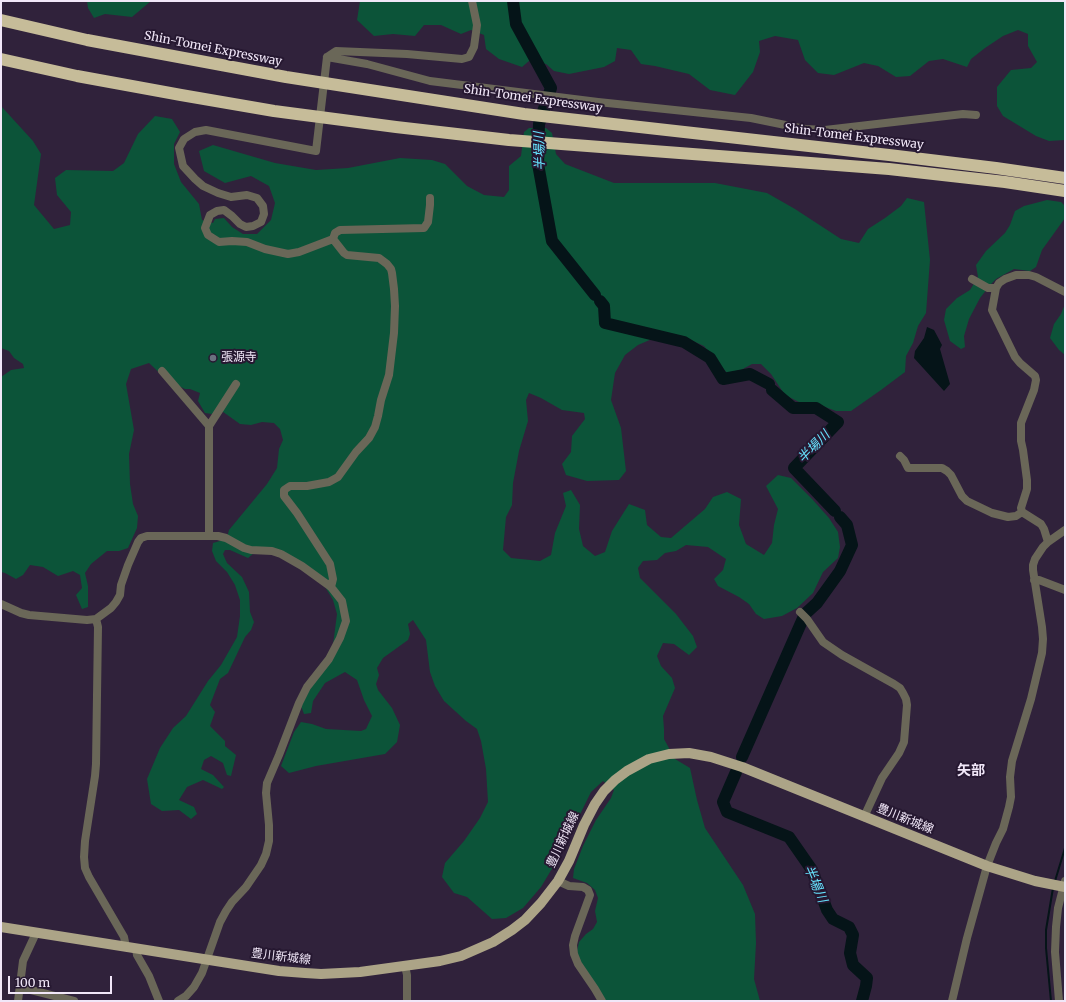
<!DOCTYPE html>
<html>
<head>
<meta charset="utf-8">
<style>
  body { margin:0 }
  #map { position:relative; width:1066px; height:1002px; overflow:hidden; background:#30223b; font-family:Merriweather,serif }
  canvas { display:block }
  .frame { position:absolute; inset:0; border:2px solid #f1e7f8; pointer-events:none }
  .scale { position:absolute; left:8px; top:976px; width:104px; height:18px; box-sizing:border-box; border:2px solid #f1e7f8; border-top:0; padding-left:5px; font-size:12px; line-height:14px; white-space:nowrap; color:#f1e7f8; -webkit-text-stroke:3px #261831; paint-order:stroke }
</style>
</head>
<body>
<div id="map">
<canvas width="1066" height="1002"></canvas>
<div class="frame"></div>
<div class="scale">100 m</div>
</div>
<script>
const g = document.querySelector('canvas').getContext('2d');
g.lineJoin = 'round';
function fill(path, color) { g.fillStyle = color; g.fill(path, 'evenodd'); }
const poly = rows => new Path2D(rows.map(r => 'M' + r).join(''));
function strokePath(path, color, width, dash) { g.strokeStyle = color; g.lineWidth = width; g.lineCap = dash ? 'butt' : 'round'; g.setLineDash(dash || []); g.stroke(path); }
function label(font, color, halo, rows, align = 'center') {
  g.font = font + ' Merriweather,"Noto Sans JP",serif'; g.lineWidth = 4; g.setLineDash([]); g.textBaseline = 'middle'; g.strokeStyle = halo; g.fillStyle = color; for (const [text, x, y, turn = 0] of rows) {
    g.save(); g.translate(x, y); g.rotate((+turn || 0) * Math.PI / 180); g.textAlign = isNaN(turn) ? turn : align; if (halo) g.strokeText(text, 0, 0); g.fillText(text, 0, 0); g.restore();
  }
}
fill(poly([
  [87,1,151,1,132,17,105,14,94,18,88,8],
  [360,1,1065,1,1065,140,1049,141,1036,136,1003,116,997,106,997,87,1011,70,1031,68,1037,62,1028,46,1028,34,1018,30,1003,36,985,48,971,59,967,67,943,59,929,61,910,76,896,77,878,66,864,63,834,75,818,73,805,60,798,40,775,36,759,41,760,52,753,72,735,95,710,90,689,74,655,66,641,64,631,50,617,48,615,61,604,67,569,74,554,71,546,64,529,61,522,67,499,59,486,49,484,35,471,30,461,34,441,25,424,25,415,36,393,34,374,36,357,20],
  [1,106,33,141,41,154,34,205,54,229,70,225,71,212,57,195,55,178,66,170,113,171,124,163,138,134,155,116,172,119,180,132,174,144,174,164,181,182,199,204,202,220,213,223,215,219,224,218,232,227,243,234,257,234,271,220,275,203,269,186,251,176,225,183,204,171,199,151,213,145,275,163,316,170,348,168,400,158,432,160,445,164,467,186,484,195,504,197,509,190,509,166,521,156,524,132,529,128,546,128,552,133,556,154,565,164,614,183,715,183,767,193,795,209,841,239,859,243,868,229,885,218,901,206,907,198,924,202,930,260,926,313,918,326,913,343,906,356,905,372,881,390,851,411,836,411,817,404,801,403,785,395,771,374,761,364,752,364,741,370,727,373,704,346,682,336,666,333,638,345,625,355,615,373,611,400,621,428,626,471,619,480,587,481,566,475,562,464,571,452,572,436,585,419,584,413,562,410,541,398,529,393,526,400,528,421,519,451,513,483,512,505,506,517,503,550,511,558,540,561,551,555,555,533,566,506,563,493,571,490,580,505,579,529,583,546,595,556,605,552,612,531,629,504,645,510,647,525,661,537,671,538,705,509,713,497,727,492,741,499,739,525,746,544,764,555,772,543,774,525,778,509,766,486,778,475,791,478,813,500,829,518,838,532,840,547,838,558,823,572,813,593,797,608,782,616,764,619,756,614,749,604,739,597,718,586,714,579,723,570,726,559,708,547,686,545,676,551,665,553,657,560,643,561,638,568,640,578,676,614,693,636,697,647,689,655,674,644,663,643,657,656,661,666,672,678,675,688,663,716,664,729,664,739,675,759,690,768,697,800,705,828,743,885,755,914,756,943,754,979,760,1001,606,1001,580,963,577,951,579,942,586,934,593,929,597,922,595,911,598,898,595,890,587,883,573,878,574,869,583,846,596,820,611,798,614,790,603,781,591,792,559,857,541,887,523,908,506,918,492,919,467,897,454,893,442,877,445,863,464,841,480,818,488,802,486,769,481,741,477,729,466,721,444,701,435,686,430,672,426,640,413,620,408,624,410,634,408,640,383,658,377,668,379,675,376,684,378,690,392,708,400,725,397,742,385,754,316,766,289,773,281,766,294,732,301,722,312,724,326,729,361,731,366,729,372,716,364,700,357,680,345,672,325,683,313,701,311,713,304,714,301,706,333,645,337,614,333,600,324,585,300,562,259,549,248,558,230,550,225,550,223,554,227,563,242,577,249,592,250,612,254,622,251,630,245,637,228,673,220,679,210,705,215,712,210,726,225,741,225,746,236,755,231,776,227,775,223,763,211,756,204,760,201,769,213,775,224,787,222,789,203,780,187,787,179,800,194,807,197,814,191,819,179,810,162,811,151,804,147,779,160,748,173,728,186,716,208,681,221,665,237,637,240,616,240,600,235,585,227,572,216,561,212,551,213,543,220,541,226,541,229,530,267,484,277,468,279,449,283,440,280,429,274,423,262,422,251,425,240,424,219,409,212,414,205,413,198,401,200,393,190,389,185,389,167,380,149,363,131,369,126,384,134,430,129,454,130,484,133,504,138,516,137,528,128,548,119,551,107,551,91,564,85,573,88,586,88,607,82,609,76,595,82,588,80,575,73,571,58,576,43,567,30,565,23,575,16,579,5,573,1,572,1,377,11,370,24,368,23,364,14,358,9,351,1,348],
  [1047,200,1061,202,1065,206,1065,218,1042,250,1036,267,1030,271,1014,269,996,279,991,284,980,298,969,319,964,336,965,347,961,349,950,341,944,320,946,309,957,298,970,290,978,277,976,265,986,251,1005,233,1010,225,1015,211,1024,206],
  [1065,304,1065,355,1059,350,1050,338,1054,324,1061,314]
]), '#0c5439');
fill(poly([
  [927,327,934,330,942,345,940,349,950,384,944,391,914,358,915,351,924,338]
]), '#051418');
strokePath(poly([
  [1055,881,1065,848],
  [1051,1001,1046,948,1046,930,1053,888]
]), '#051418', 2);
strokePath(poly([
  [513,1,516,24,551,88,539,124,538,164,552,241,595,295],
  [600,301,604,306,605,323,684,342,710,358,723,379,750,374,769,384],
  [772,390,793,408,816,408,838,422,794,468,835,511],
  [742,757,805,614,817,603,840,571,852,545,847,525,840,517],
  [736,772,723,802,727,812,789,837,812,870,827,910,833,919,849,927,853,935,850,953,853,965,867,978,866,986,862,1001]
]), '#051418', 12);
strokePath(poly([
  [327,57,367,64,430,81,598,102,751,118,805,129,825,130,963,114,976,115],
  [327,57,316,151,206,130,195,132,184,139,179,148,183,166,195,179,203,186,218,193,231,197,247,195,257,198,263,206,264,214,261,222,253,226,246,227,240,224,232,216,224,210,217,211,210,215,205,228,208,235,219,242,232,241,247,242,265,249,288,254,299,252,333,239],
  [327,57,336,51,407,54,462,59,469,57,474,47,477,25,472,1],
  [333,239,335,233,340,230,424,228,428,222,430,205,430,198],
  [996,288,999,283,1005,279,1016,275,1029,275,1036,277,1065,292],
  [162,371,209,426,209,536],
  [209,426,236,384],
  [900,456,904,460,908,468,942,468,947,471,951,475,962,496,967,501,992,513,1008,517,1016,516,1022,512],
  [1048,542,1065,530],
  [1034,580,1039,580,1065,590],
  [331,587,333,579,330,564,297,513,284,496,284,490,290,486,307,486,329,482,338,477,356,452,369,438,375,427,378,416,381,400,389,375,394,333,395,306,394,289,392,273,391,269,387,264,379,258,347,255,344,253,333,239],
  [1,604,21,613,29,615,87,620,96,619,111,608,116,602,120,595,121,585,128,565,138,542,141,538,147,536,218,536,226,538,244,548,251,550,272,551,281,554,302,566,331,587,342,601,346,621,340,638,329,659,307,687,299,703,279,755,267,783,266,793,269,825,269,841,266,854,261,865,246,887,232,902,226,911,220,922,202,973,194,987,186,996,178,1001],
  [800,612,807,619,823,642,842,655,894,684,900,688,903,693,906,699,907,705,904,742,899,753,882,778,864,817],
  [96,619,98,627,96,764,95,776,85,841,84,857,85,868,89,877,124,937,126,947],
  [558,881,569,886,583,887,588,890,590,895,575,936,573,945,574,954,578,964,595,989,602,1001],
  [136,949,137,955,149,976,159,1001],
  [405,966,407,975,407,1001],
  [20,989,27,989,74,1001],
  [18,1001,23,961,36,933],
  [952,1001,967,938,987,866,996,843,1003,829,1009,807,1011,797,1010,777,1012,761,1031,699,1042,653,1043,639,1042,627,1033,570,1033,565,1035,559,1043,547,1048,542,1044,529,1041,524,1022,512,1021,508,1027,489,1027,480,1023,450,1021,441,1021,423,1034,390,1036,380,1035,376,1020,363,1015,357,994,314,992,310,996,288,988,288,972,279],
  [1059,1001,1055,952,1056,927,1058,908,1065,881]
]), '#6a6758', 8);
strokePath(poly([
  [1,927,279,971,305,973,321,974,360,972,440,961,461,956,493,942,512,930,525,920,541,903,558,881,569,861,584,825,595,804,604,791,615,780,627,771,649,759,669,754,689,753,711,757,742,767,987,866,1035,881,1065,887]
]), '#aca487', 10);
strokePath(poly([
  [1,20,87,40,286,77,524,114,889,155,996,168,1065,178],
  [1,59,77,76,181,95,274,111,396,127,509,140,889,169,1005,182,1065,191]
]), '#c6bc99', 12);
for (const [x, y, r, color] of [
  [213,358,4,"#6b7280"]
]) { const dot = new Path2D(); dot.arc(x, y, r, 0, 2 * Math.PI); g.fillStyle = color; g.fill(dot); strokePath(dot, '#261831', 1.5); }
label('12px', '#f1e7f8', '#261831', [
  ["Shin-Tomei Expressway",213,49,11],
  ["Shin-Tomei Expressway",533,99,8],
  ["Shin-Tomei Expressway",854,137,7],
  ["豊川新城線",905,819,22],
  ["豊川新城線",563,840,-65],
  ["豊川新城線",281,957,7]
]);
label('12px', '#f1e7f8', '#261831', [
  ["張源寺",221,358]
], 'left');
label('italic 13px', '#67e4ff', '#261831', [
  ["半場川",540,151,-92],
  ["半場川",814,447,-46],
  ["半場川",815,884,67]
]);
label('bold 14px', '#f1e7f8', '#261831', [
  ["矢部",971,771]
]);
</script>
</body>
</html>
